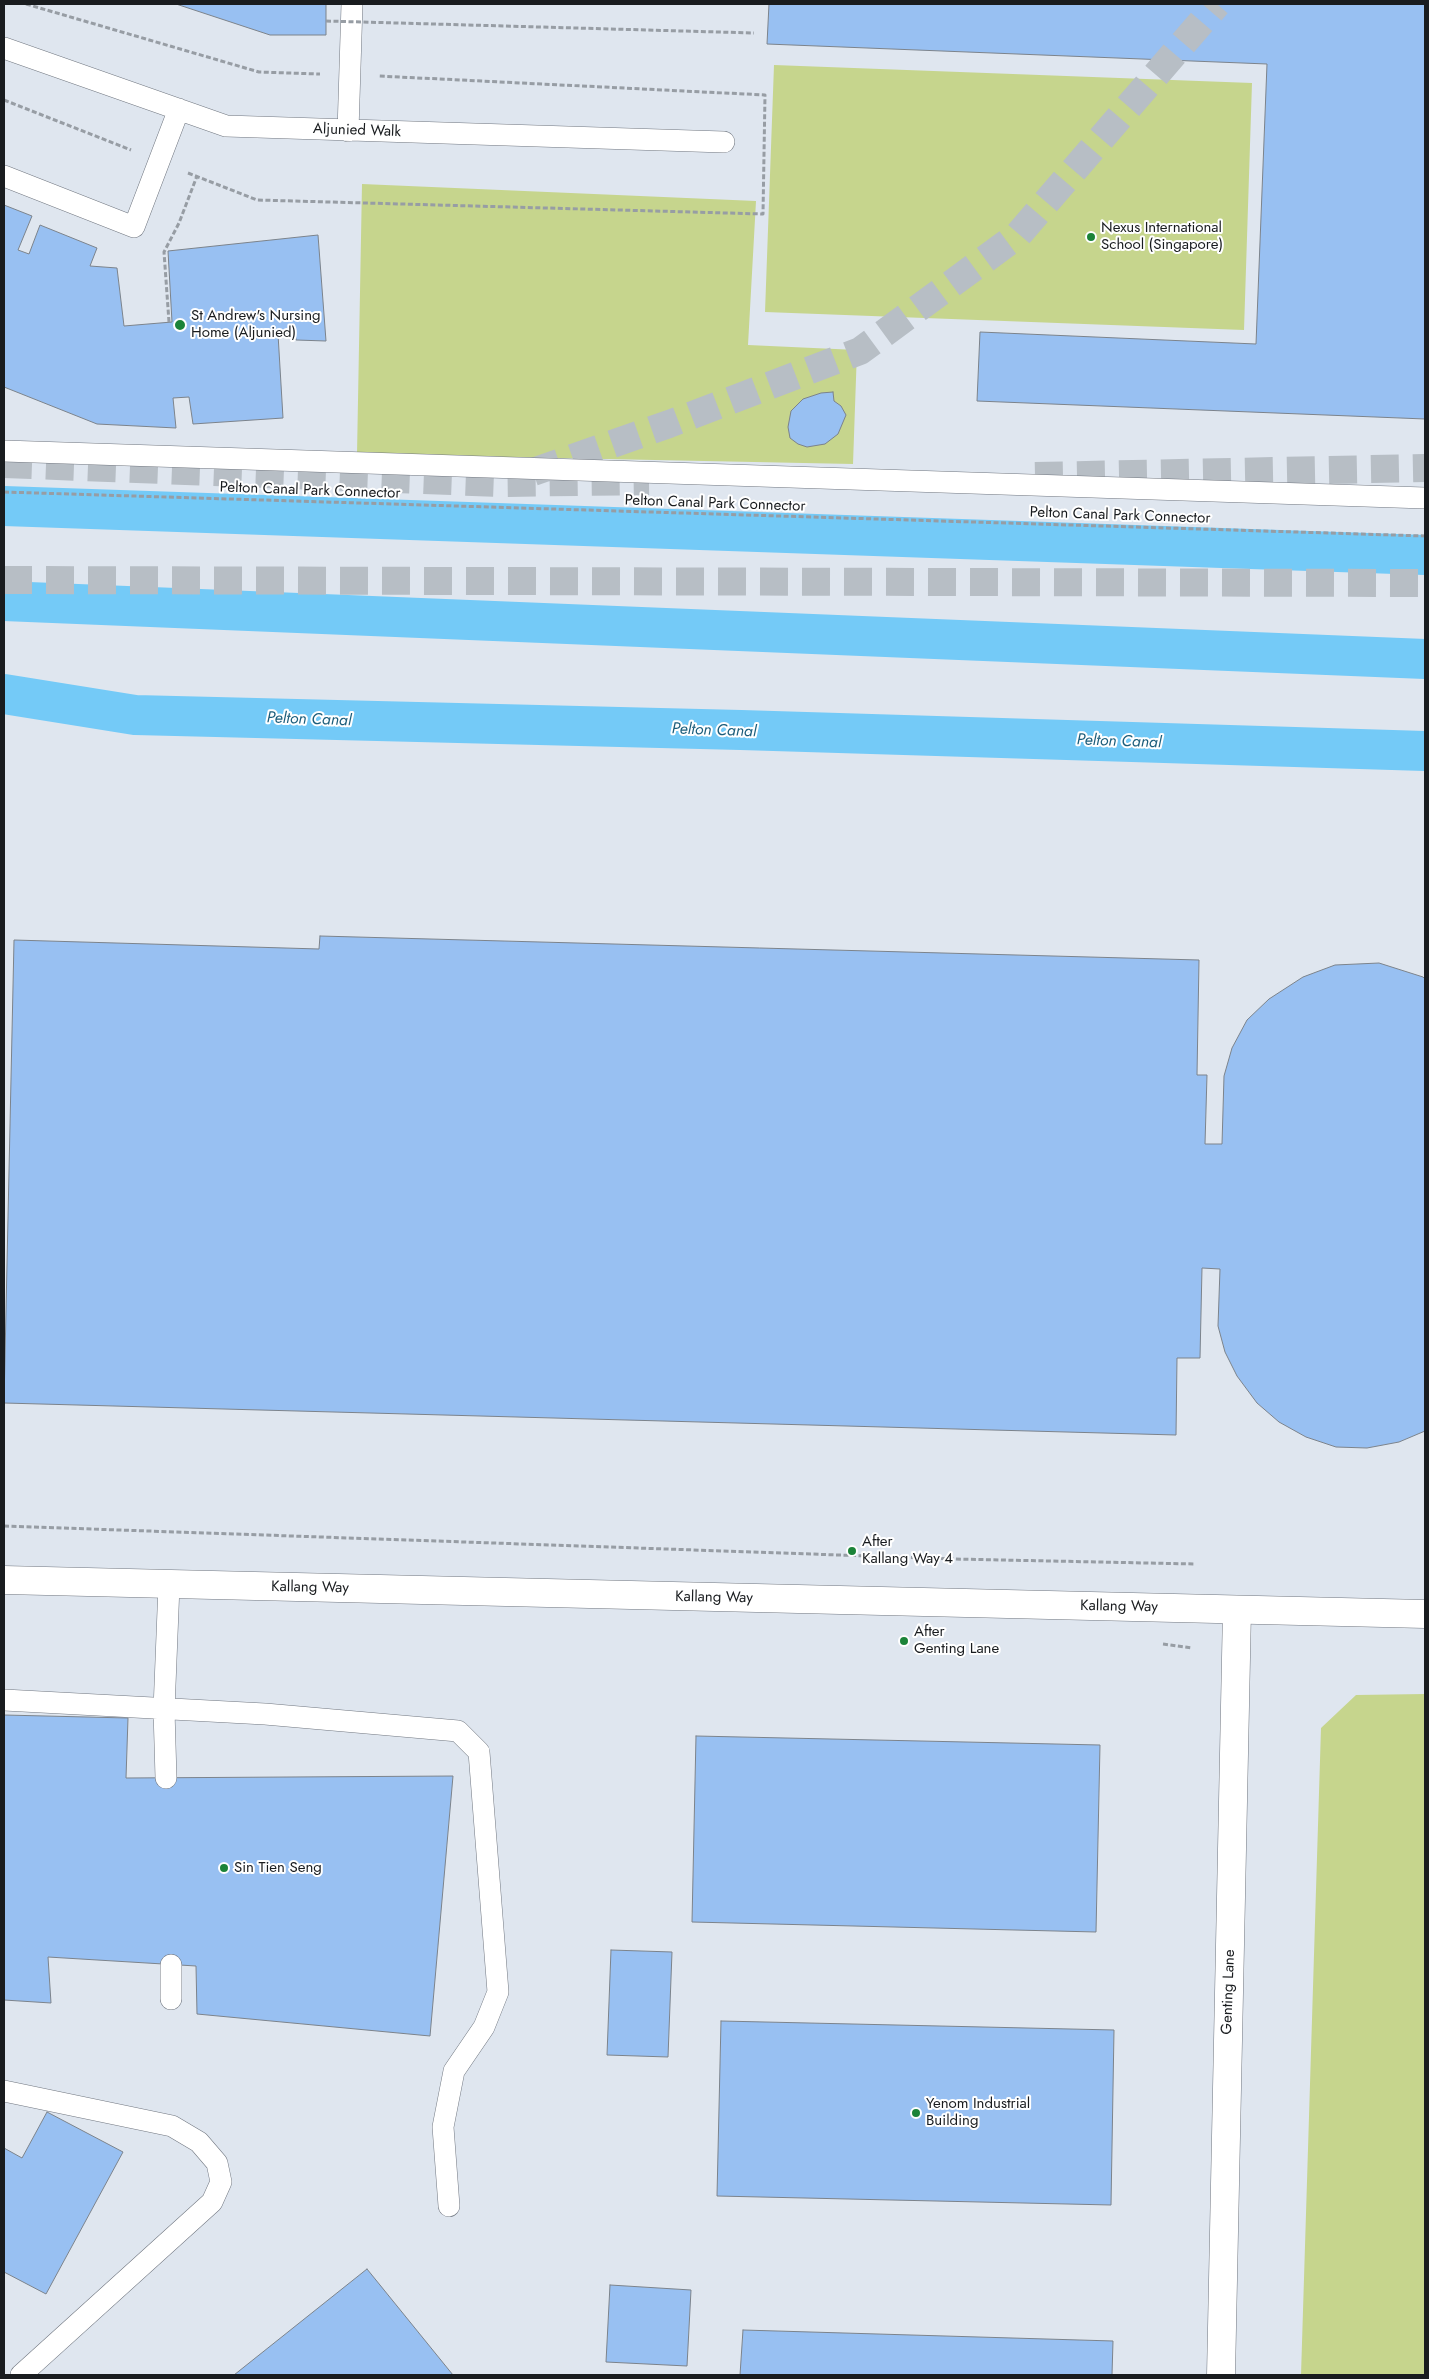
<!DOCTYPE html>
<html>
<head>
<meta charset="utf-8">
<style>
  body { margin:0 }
  #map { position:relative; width:1429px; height:2379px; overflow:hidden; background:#dfe6ef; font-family:Jost,sans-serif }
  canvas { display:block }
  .frame { position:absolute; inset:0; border:5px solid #191c1f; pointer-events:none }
</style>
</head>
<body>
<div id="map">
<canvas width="1429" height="2379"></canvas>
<div class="frame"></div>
</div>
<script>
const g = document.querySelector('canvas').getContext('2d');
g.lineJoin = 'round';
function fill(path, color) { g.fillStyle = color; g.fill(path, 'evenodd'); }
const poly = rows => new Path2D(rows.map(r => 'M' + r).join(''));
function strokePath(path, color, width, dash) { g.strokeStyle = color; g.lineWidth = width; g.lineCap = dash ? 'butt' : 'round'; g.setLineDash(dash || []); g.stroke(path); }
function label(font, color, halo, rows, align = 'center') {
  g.font = font + ' Jost,sans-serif'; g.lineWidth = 4; g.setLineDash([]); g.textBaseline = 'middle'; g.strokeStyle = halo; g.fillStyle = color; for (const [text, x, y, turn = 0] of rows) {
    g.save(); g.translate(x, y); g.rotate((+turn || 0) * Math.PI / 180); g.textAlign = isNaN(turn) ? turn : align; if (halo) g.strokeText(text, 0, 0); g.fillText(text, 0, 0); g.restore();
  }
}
fill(poly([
  [774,65,1252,83,1244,330,765,312],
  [362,184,756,201,748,345,857,350,853,464,357,454],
  [1425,1694,1425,2375,1301,2375,1321,1728,1356,1695]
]), '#c6d58d');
strokePath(poly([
  [4,506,1425,555],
  [4,601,1425,659],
  [4,694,135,715,741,730,1425,751]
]), '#74caf7', 40);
const building = poly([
  [176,4,326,4,326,35,270,35,176,4],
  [769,4,1425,4,1425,419,977,401,980,332,1256,344,1267,64,767,44,769,4],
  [4,205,32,216,18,250,29,254,40,225,97,248,90,266,117,268,124,326,172,322,168,251,318,235,326,341,296,340,295,333,278,334,283,418,193,424,189,397,173,398,176,428,97,424,4,387,4,205],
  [833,392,834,401,841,406,846,415,838,434,825,444,807,447,798,444,790,438,788,427,791,411,803,399,821,393,833,392],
  [320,936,1199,960,1197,1075,1207,1075,1205,1144,1222,1144,1224,1076,1232,1048,1247,1020,1269,999,1303,977,1335,965,1379,963,1423,977,1425,979,1425,1431,1399,1442,1367,1448,1336,1447,1306,1437,1279,1422,1257,1403,1237,1376,1225,1352,1218,1326,1220,1269,1202,1268,1200,1358,1177,1358,1176,1435,4,1403,14,940,319,949,320,936],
  [4,1715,128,1718,126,1778,453,1776,430,2036,197,2014,196,1966,48,1957,51,2003,4,2000,4,1715],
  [696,1736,1100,1745,1096,1932,692,1922,696,1736],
  [611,1950,672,1952,668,2057,607,2055,611,1950],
  [721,2021,1114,2030,1111,2205,717,2196,721,2021],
  [47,2112,123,2152,46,2294,4,2272,4,2148,22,2158,47,2112],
  [367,2269,453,2375,234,2375,367,2269],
  [610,2285,691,2290,687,2366,606,2362,610,2285],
  [743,2330,1113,2341,1112,2375,740,2375,743,2330]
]);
fill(building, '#98c0f2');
strokePath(building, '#7c838b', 1);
strokePath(poly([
  [4,464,501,483,649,481],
  [533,472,669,424,860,351,1018,235,1217,4],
  [1035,476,1425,468],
  [4,580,1425,583]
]), '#b7bec5', 28, [28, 14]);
const service = poly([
  [4,48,226,126,724,142],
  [348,131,352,4],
  [4,176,134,227,179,109],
  [4,451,1425,498],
  [4,1700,265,1714,458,1731,479,1752,498,1992,484,2027,454,2071,443,2127,449,2206],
  [166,1778,164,1710,169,1585],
  [171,1999,171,1965],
  [4,2091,172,2126,199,2142,217,2163,221,2182,212,2202,21,2375]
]);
const minor = poly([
  [1221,2375,1237,1610]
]);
const tertiary = poly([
  [4,1580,1425,1614]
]);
strokePath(service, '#717780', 22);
strokePath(minor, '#717780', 29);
strokePath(tertiary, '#717780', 29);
strokePath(poly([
  [26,4,259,72,320,74],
  [4,100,131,150],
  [188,173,257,200,763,214,765,95,379,76],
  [169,322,164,252,179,223,197,176],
  [4,492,1425,536],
  [4,1526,954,1559,1195,1564],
  [1163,1644,1192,1648]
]), '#979da4', 3, [5, 2.5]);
strokePath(service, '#fff', 21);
strokePath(minor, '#fff', 28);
strokePath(tertiary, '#fff', 28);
strokePath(poly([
  [326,21,754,33]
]), '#979da4', 3, [5, 2.5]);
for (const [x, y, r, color] of [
  [1091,237,5,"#1b8338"],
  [180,325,6,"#1b8338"],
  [852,1551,5,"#1b8338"],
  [904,1641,5,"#1b8338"],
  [224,1868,5,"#1b8338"],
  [916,2113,5,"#1b8338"]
]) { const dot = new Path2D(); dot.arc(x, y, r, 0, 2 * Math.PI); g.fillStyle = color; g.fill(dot); strokePath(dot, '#fff', 2); }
label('15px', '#191c1f', '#fff', [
  ["Aljunied Walk",357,131,2],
  ["Pelton Canal Park Connector",310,491,2],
  ["Pelton Canal Park Connector",715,504,2],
  ["Pelton Canal Park Connector",1120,516,2],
  ["Kallang Way",310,1588,1],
  ["Kallang Way",714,1598,1],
  ["Kallang Way",1119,1607,1],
  ["Genting Lane",1229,1992,-88]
]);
label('15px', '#191c1f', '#fff', [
  ["Nexus International",1101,228],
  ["School (Singapore)",1101,245],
  ["St Andrew's Nursing",191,316],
  ["Home (Aljunied)",191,333],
  ["After",862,1542],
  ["Kallang Way 4",862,1559],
  ["After",914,1632],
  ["Genting Lane",914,1649],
  ["Sin Tien Seng",234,1868],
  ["Yenom Industrial",926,2104],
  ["Building",926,2121]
], 'left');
label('italic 16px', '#1b5d7b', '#fff', [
  ["Pelton Canal",309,720,2],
  ["Pelton Canal",714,731,2],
  ["Pelton Canal",1119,742,2]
]);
</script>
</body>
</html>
